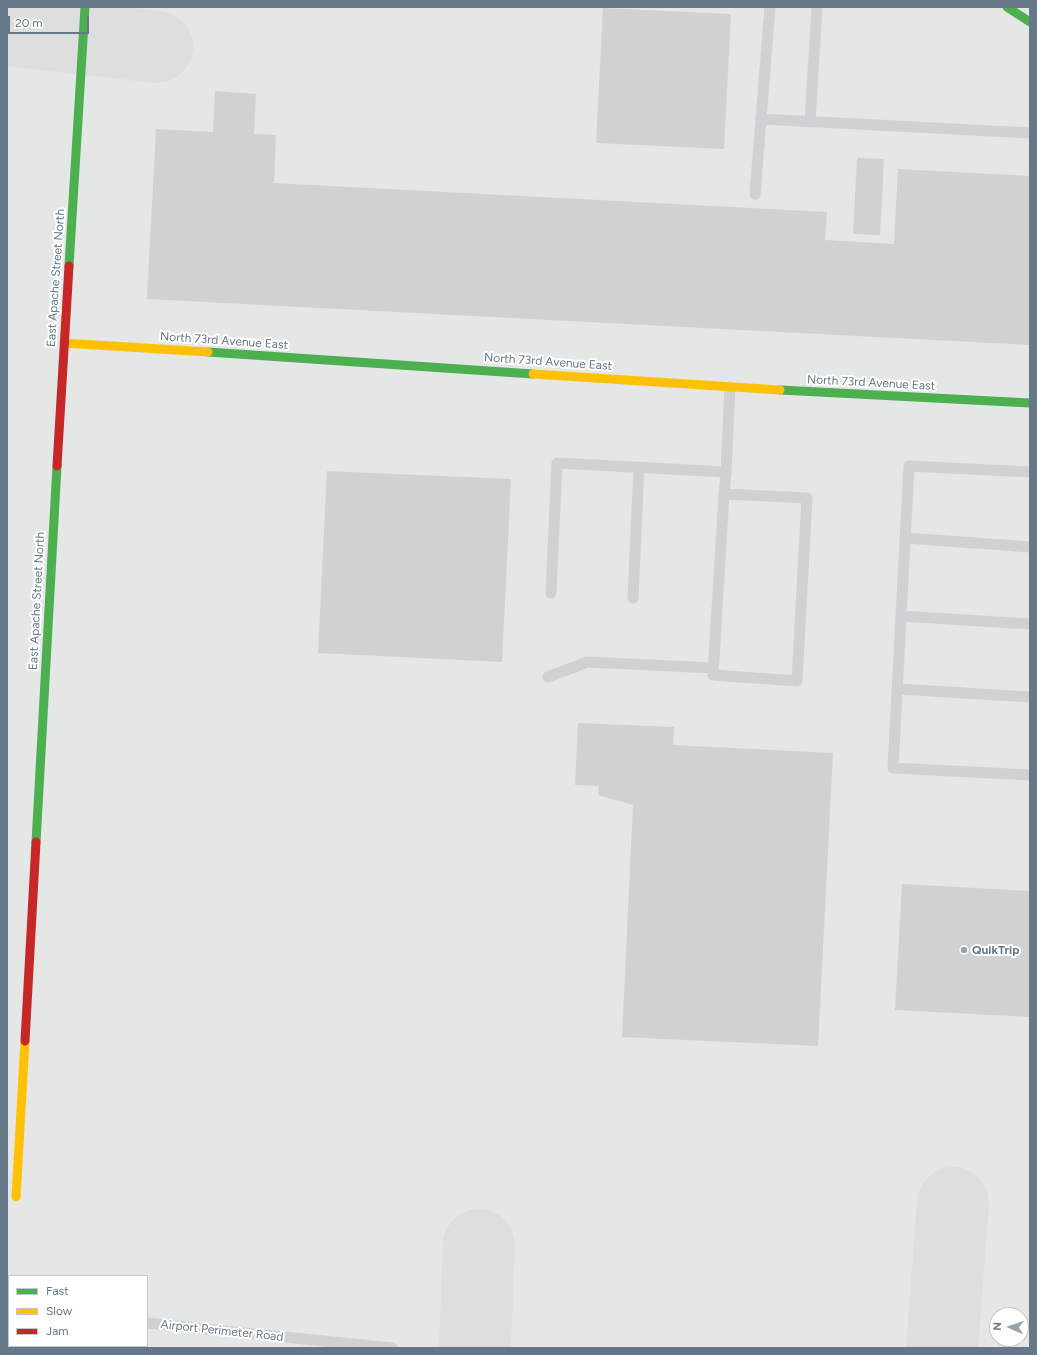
<!DOCTYPE html>
<html>
<head>
<meta charset="utf-8">
<style>
  body { margin:0 }
  #map { position:relative; width:1037px; height:1355px; overflow:hidden; background:#f6f6f5; font-family:Figtree,sans-serif }
  canvas { display:block }
  .frame { position:absolute; inset:0; border:8px solid #647887; pointer-events:none }
  .legend { position:absolute; left:8px; top:1275px; width:140px; height:72px; box-sizing:border-box; background:#fff; border:1px solid #c1c9cf; margin:0; padding:5px 7px; list-style:none; font-size:12px; color:#647887 }
  .legend li { display:flex; align-items:center; gap:8px; height:20px }
  .legend b { width:20px; border:1px solid #c1c9cf }
  .north { position:absolute; left:989px; top:1307px; width:40px; height:40px; box-sizing:border-box; background:#fff; border:1px solid #c1c9cf; border-radius:50%; rotate:273deg; font-size:11px; font-weight:700; line-height:16px; text-align:center; color:#647887 }
  .north::after { content:''; display:block; margin:auto; width:14px; height:18px; background:#97a4ae; clip-path:polygon(50% 0,100% 100%,50% 72%,0 100%) }
  .scale { position:absolute; left:8px; top:16px; width:81px; height:18px; box-sizing:border-box; border:2px solid #647887; border-top:0; padding-left:5px; font-size:12px; line-height:14px; white-space:nowrap; color:#647887; -webkit-text-stroke:3px #fff; paint-order:stroke }
</style>
</head>
<body>
<div id="map">
<canvas width="1037" height="1355"></canvas>
<div class="frame"></div>
<ul class="legend">
<li><b style="height:5px;background:#4caf50"></b>Fast</li>
<li><b style="height:5px;background:#ffc107"></b>Slow</li>
<li><b style="height:5px;background:#c62828"></b>Jam</li>
</ul>
<div class="north">N</div>
<div class="scale">20 m</div>
</div>
<script>
const g = document.querySelector('canvas').getContext('2d');
g.lineJoin = 'round';
function fill(path, color) { g.fillStyle = color; g.fill(path, 'evenodd'); }
const poly = rows => new Path2D(rows.map(r => 'M' + r).join(''));
function strokePath(path, color, width, dash) { g.strokeStyle = color; g.lineWidth = width; g.lineCap = dash ? 'butt' : 'round'; g.setLineDash(dash || []); g.stroke(path); }
function label(font, color, halo, rows, align = 'center') {
  g.font = font + ' Figtree,sans-serif'; g.lineWidth = 4; g.setLineDash([]); g.textBaseline = 'middle'; g.strokeStyle = halo; g.fillStyle = color; for (const [text, x, y, turn = 0] of rows) {
    g.save(); g.translate(x, y); g.rotate((+turn || 0) * Math.PI / 180); g.textAlign = isNaN(turn) ? turn : align; if (halo) g.strokeText(text, 0, 0); g.fillText(text, 0, 0); g.restore();
  }
}
fill(poly([
  [7,7,1030,7,1030,1348,7,1348],
  [9,1276,147,1276,147,1346,9,1346],
  [997,1315,1021,1315,1021,1339,997,1339]
]), '#e5e6e6');
strokePath(poly([
  [7,30,157,47],
  [475,1348,479,1245],
  [942,1348,953,1203]
]), '#dedede', 72);
fill(poly([
  [603,8,731,14,724,149,596,143],
  [215,91,256,94,254,134,276,135,274,183,827,212,825,240,894,244,898,169,1030,176,1030,345,147,299,156,129,213,132],
  [857,158,884,159,880,235,853,234],
  [327,471,511,479,502,662,318,653],
  [578,723,674,727,673,745,833,753,818,1046,622,1037,633,805,598,795,599,786,575,785],
  [902,884,1030,891,1030,1017,895,1010]
]), '#d0d1d1');
strokePath(poly([
  [761,119,1030,133],
  [810,122,817,7],
  [755,194,770,7],
  [1030,472,909,466,893,768,1030,775],
  [724,494,807,498,797,681,713,675,724,494,726,472,730,387],
  [906,538,1030,547],
  [551,593,557,463,726,472],
  [633,598,639,467],
  [901,616,1030,624],
  [548,677,587,662,713,668],
  [898,689,1030,697],
  [7,1309,9,1309],
  [147,1323,392,1348]
]), '#d0d1d2', 11);
strokePath(poly([
  [1007,7,1030,22],
  [69,266,85,7],
  [208,352,533,374],
  [780,390,1030,403],
  [36,842,57,466]
]), '#4caf50', 9);
strokePath(poly([
  [64,343,208,352],
  [533,374,780,390],
  [16,1197,25,1041]
]), '#ffc107', 9);
strokePath(poly([
  [57,466,69,266],
  [25,1041,36,842]
]), '#c62828', 9);
for (const [x, y, r, color] of [
  [964,950,4,"#97a4ae"]
]) { const dot = new Path2D(); dot.arc(x, y, r, 0, 2 * Math.PI); g.fillStyle = color; g.fill(dot); strokePath(dot, '#fff', 1.5); }
label('12px', '#647887', '#fff', [
  ["East Apache Street North",56,278,-86],
  ["North 73rd Avenue East",224,341,4],
  ["North 73rd Avenue East",548,362,4],
  ["North 73rd Avenue East",871,383,3],
  ["East Apache Street North",37,601,-87],
  ["Airport Perimeter Road",222,1331,6]
]);
label('bold 12px', '#647887', '#fff', [
  ["QuikTrip",972,950]
], 'left');
</script>
</body>
</html>
